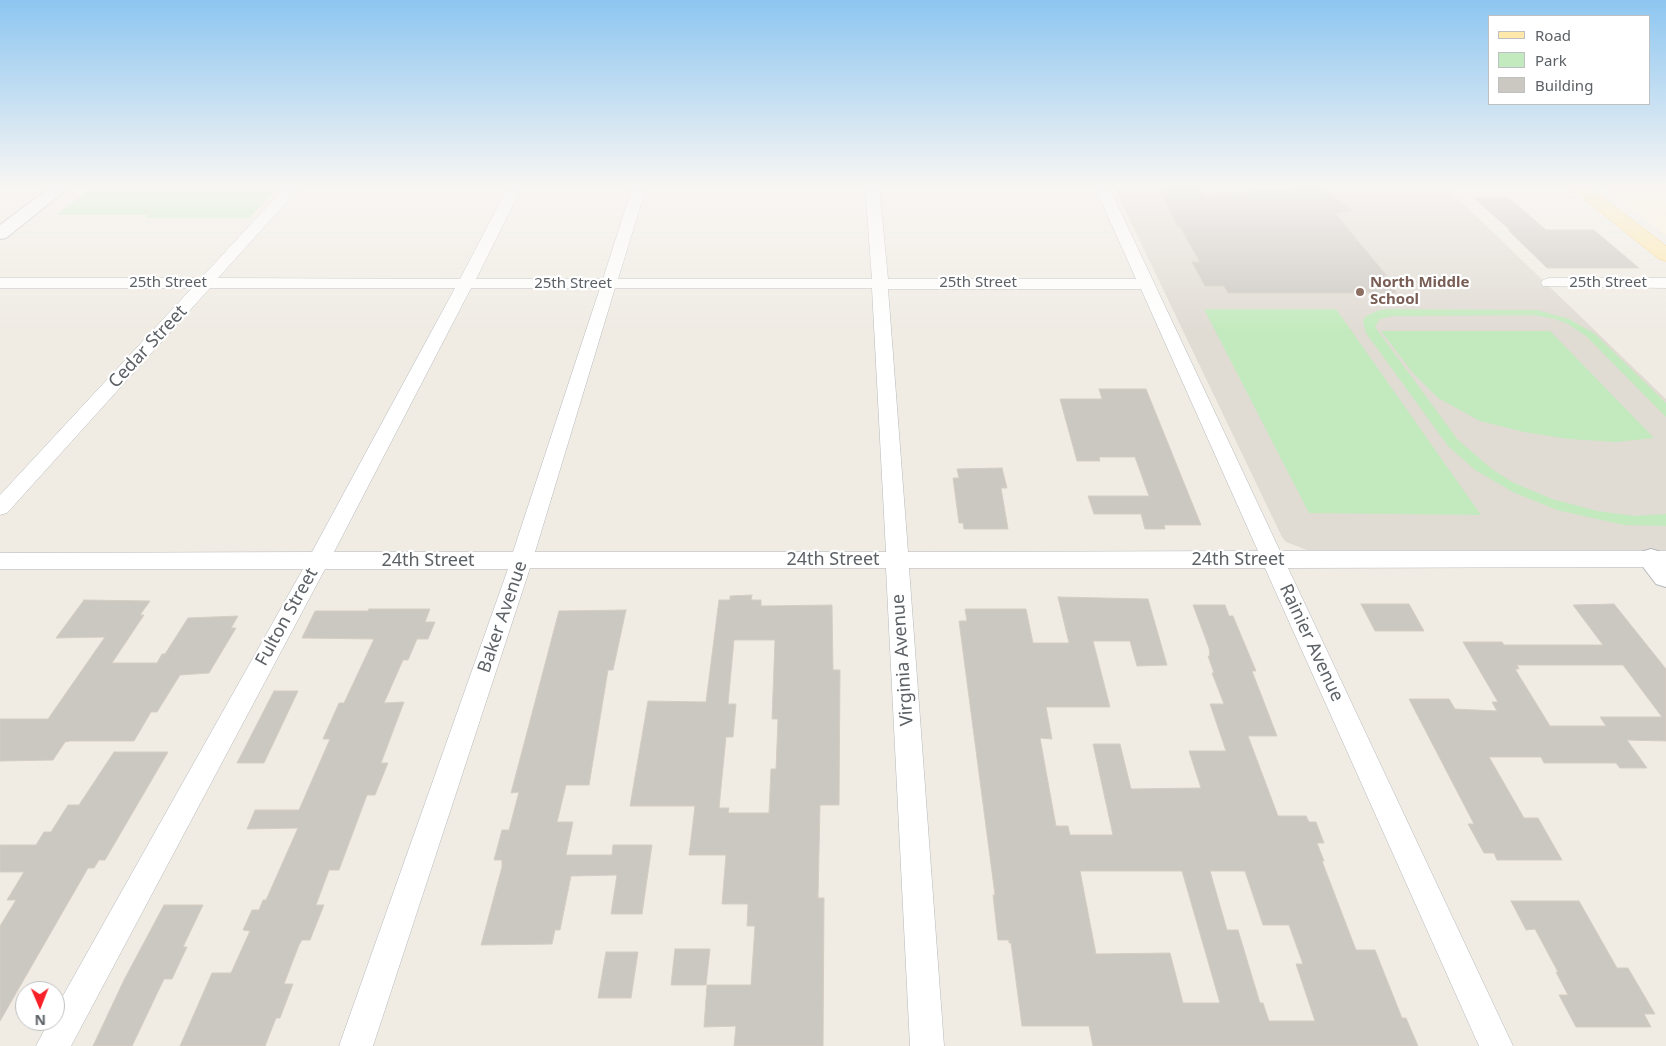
<!DOCTYPE html>
<html>
<head>
<meta charset="utf-8">
<style>
  body { margin:0 }
  #map { position:relative; width:1666px; height:1046px; overflow:hidden; background:#f0ece4; font-family:"Noto Sans",sans-serif }
  canvas { display:block }
  .legend { position:absolute; left:1488px; top:15px; width:162px; height:90px; box-sizing:border-box; background:#fff; border:1px solid #bec0c2; margin:0; padding:6px 9px; list-style:none; font-size:15px; color:#5c6166 }
  .legend li { display:flex; align-items:center; gap:10px; height:25px }
  .legend b { width:25px; border:1px solid #bec0c2 }
  .north { position:absolute; left:15px; top:981px; width:50px; height:50px; box-sizing:border-box; background:#fff; border:1px solid #bec0c2; border-radius:50%; rotate:179deg; font-size:14px; font-weight:700; line-height:20px; text-align:center; color:#5c6166 }
  .north::after { content:''; display:block; margin:auto; width:18px; height:22px; background:#f92127; clip-path:polygon(50% 0,100% 100%,50% 72%,0 100%) }
</style>
</head>
<body>
<div id="map">
<canvas width="1666" height="1046"></canvas>
<ul class="legend">
<li><b style="height:6px;background:#ffe8aa"></b>Road</li>
<li><b style="height:14px;background:#c3eabe"></b>Park</li>
<li><b style="height:14px;background:#cbc7c1"></b>Building</li>
</ul>
<div class="north">N</div>
</div>
<script>
const g = document.querySelector('canvas').getContext('2d');
g.lineJoin = 'round';
function fill(path, color) { g.fillStyle = color; g.fill(path, 'evenodd'); }
const poly = rows => new Path2D(rows.map(r => 'M' + r).join(''));
function strokePath(path, color, width, dash) { g.strokeStyle = color; g.lineWidth = width; g.lineCap = dash ? 'butt' : 'round'; g.setLineDash(dash || []); g.stroke(path); }
function label(font, color, halo, rows, align = 'center') {
  g.font = font + ' "Noto Sans",sans-serif'; g.lineWidth = 4.5; g.setLineDash([]); g.textBaseline = 'middle'; g.strokeStyle = halo; g.fillStyle = color; for (const [text, x, y, turn = 0] of rows) {
    g.save(); g.translate(x, y); g.rotate((+turn || 0) * Math.PI / 180); g.textAlign = isNaN(turn) ? turn : align; if (halo) g.strokeText(text, 0, 0); g.fillText(text, 0, 0); g.restore();
  }
}
fill(poly([
  [1601,185,1666,185,1666,235]
]), '#fff3da');
fill(poly([
  [1113,185,1444,185,1666,399,1666,550,1307,550,1286,542,1282,537]
]), '#e0dbd3');
fill(poly([
  [95,185,281,185,249,218,145,218,148,215,57,215],
  [1204,309,1336,309,1481,515,1309,513],
  [1388,309,1537,310,1569,319,1595,334,1666,403,1666,417,1586,336,1568,324,1555,319,1534,315,1392,316,1380,319,1375,327,1458,440,1492,469,1512,482,1552,499,1597,511,1635,516,1666,514,1666,526,1624,525,1557,510,1513,492,1475,470,1448,446,1366,333,1363,321,1366,316,1380,310],
  [1381,331,1550,331,1654,438,1616,442,1569,439,1524,432,1480,421,1438,398,1413,373]
]), '#c3eabe');
const building = poly([
  [1158,185,1197,185,1204,196,1321,185,1353,211,1335,213,1387,276,1384,276,1397,293,1228,293,1224,286,1205,286,1192,262,1200,262,1180,227,1178,227,1158,185],
  [1474,198,1509,198,1546,230,1594,230,1639,268,1547,268,1508,230,1510,230,1474,198],
  [1099,389,1146,389,1201,525,1164,525,1165,529,1145,529,1141,514,1094,514,1088,496,1149,496,1135,457,1099,457,1100,461,1077,461,1060,399,1102,399,1099,389],
  [1002,468,1007,488,1001,488,1008,529,964,529,963,523,959,523,953,478,959,478,957,469,1002,468],
  [752,595,751,600,761,600,761,606,832,605,833,670,840,670,839,805,820,805,818,898,824,898,823,1046,734,1046,736,1026,704,1027,707,985,751,985,755,926,747,926,748,904,722,904,726,855,689,855,695,806,630,806,648,701,706,702,719,600,730,600,730,596,752,595],
  [734,640,775,640,772,719,778,719,776,769,771,769,769,813,728,813,729,808,719,808,726,737,733,737,736,704,728,704,734,640],
  [1058,597,1148,599,1167,665,1137,666,1130,641,1093,641,1110,707,1046,707,1052,739,1040,738,1056,826,1068,826,1070,835,1113,835,1093,744,1120,744,1131,789,1201,788,1189,751,1226,751,1210,704,1224,704,1212,673,1214,673,1208,656,1210,656,1209,648,1193,605,1225,605,1229,616,1233,616,1256,671,1252,671,1277,736,1248,736,1278,816,1306,816,1309,822,1316,822,1324,843,1317,843,1324,861,1322,861,1356,950,1375,950,1402,1018,1406,1018,1418,1046,1093,1046,1089,1026,1022,1026,1011,943,1009,943,1009,940,998,940,993,895,995,895,959,621,967,621,965,609,1026,609,1033,643,1069,643,1058,597],
  [1080,871,1182,871,1220,1003,1183,1003,1170,953,1096,954,1080,871],
  [1210,871,1245,871,1263,925,1289,925,1303,964,1296,964,1315,1021,1269,1021,1263,1003,1260,1003,1238,930,1227,930,1210,871],
  [84,600,150,601,140,615,144,615,112,663,157,663,162,654,165,654,188,618,238,616,231,628,236,628,209,673,180,675,157,712,151,712,134,741,70,741,65,742,53,760,0,761,0,719,48,719,105,637,56,638,84,600],
  [1361,604,1409,604,1424,631,1375,631,1361,604],
  [1614,604,1666,669,1666,741,1627,740,1647,768,1620,768,1616,763,1544,763,1541,757,1489,757,1524,818,1538,818,1562,860,1497,860,1494,853,1484,853,1468,824,1474,824,1409,699,1449,699,1455,709,1497,711,1492,702,1498,702,1463,642,1502,642,1504,645,1603,645,1573,605,1614,604],
  [1517,665,1623,665,1662,717,1600,717,1606,726,1550,726,1515,669,1519,669,1517,665],
  [369,609,430,609,425,622,435,622,428,639,417,639,408,660,403,660,384,703,404,702,381,763,388,763,375,795,367,795,339,870,329,870,316,905,324,905,310,940,302,940,299,945,284,984,293,984,280,1018,276,1018,265,1046,180,1046,212,973,231,973,250,931,243,930,252,910,259,910,263,900,266,900,298,828,247,829,255,810,299,810,330,739,323,739,339,703,344,703,374,639,302,638,315,611,368,611,369,609],
  [626,610,613,670,608,670,589,785,566,785,557,822,573,822,566,855,612,855,613,845,652,845,642,914,611,914,617,875,571,876,560,930,555,930,552,944,481,945,502,867,502,860,494,860,502,830,509,830,519,792,511,793,559,611,626,610],
  [274,691,298,691,264,763,237,763,274,691],
  [114,752,168,752,105,860,99,860,94,868,88,868,0,1021,0,926,16,900,7,900,24,872,0,872,0,845,36,845,44,832,51,832,68,805,79,805,114,752],
  [1511,901,1579,901,1617,968,1628,968,1655,1014,1644,1014,1651,1027,1576,1027,1559,995,1568,995,1556,972,1558,972,1535,929,1526,930,1511,901],
  [164,905,203,905,183,947,187,947,172,979,164,979,132,1046,93,1046,124,980,164,905],
  [675,949,710,949,706,985,671,985,675,949],
  [606,952,638,952,631,998,598,998,606,952]
]);
fill(building, '#cbc7c1');
strokePath(building, '#d5cdc2', 1);
const minor = poly([
  [287,185,302,185,218,278,460,279,509,185,523,185,476,279,603,279,633,185,647,185,618,279,872,279,865,185,879,185,888,279,1136,279,1094,185,1108,185,1280,551,1666,551,1666,567,1288,568,1513,1046,1479,1046,1265,568,909,568,944,1046,910,1046,886,568,530,568,373,1046,339,1046,508,569,325,569,71,1046,36,1046,49,1021,55,1021,55,1010,303,569,0,569,0,553,312,552,455,288,210,288,7,513,0,515,0,495,192,288,0,288,0,278,201,278,287,185],
  [471,288,600,288,513,552,334,552,471,288],
  [615,288,872,288,886,552,535,552,615,288],
  [888,289,1141,289,1258,551,908,552,888,289],
  [1549,278,1666,278,1666,288,1543,286,1541,283,1543,280,1549,278]
]);
const tertiary = poly([
  [53,185,72,185,6,238,0,239,0,225,53,185],
  [1651,549,1661,552,1666,558,1666,587,1656,584,1637,559,1641,552,1651,549]
]);
const primary = poly([
  [1567,185,1587,185,1666,246,1666,261,1659,259,1567,185]
]);
strokePath(minor, '#b5b8bc', 1);
strokePath(tertiary, '#b5b8bc', 2);
strokePath(primary, '#febb4f', 1);
fill(minor, '#fff');
fill(tertiary, '#fff');
fill(primary, '#ffe8aa');
const sky = g.createLinearGradient(0, 0, 0, 332);
sky.addColorStop(0, '#8dc6f1');
sky.addColorStop(0.56, '#f8f6f3');
sky.addColorStop(1, '#f8f6f300');
g.fillStyle = sky;
g.fillRect(0, 0, 1666, 332);
for (const [x, y, r, color] of [
  [1360,292,5,"#8d6e63"]
]) { const dot = new Path2D(); dot.arc(x, y, r, 0, 2 * Math.PI); g.fillStyle = color; g.fill(dot); strokePath(dot, '#fff', 2); }
label('15px', '#5c6166', '#fff', [
  ["25th Street",168,283],
  ["25th Street",978,283],
  ["25th Street",1608,283],
  ["25th Street",573,284]
]);
label('bold 15px', '#785e54', '#fff', [
  ["North Middle",1370,283],
  ["School",1370,300]
], 'left');
label('18px', '#5c6166', '#fff', [
  ["Cedar Street",148,347,-47],
  ["24th Street",833,560],
  ["24th Street",1238,560],
  ["24th Street",428,561],
  ["Fulton Street",287,617,-61],
  ["Baker Avenue",503,617,-71],
  ["Rainier Avenue",1311,643,65],
  ["Virginia Avenue",903,660,-94]
]);
</script>
</body>
</html>
